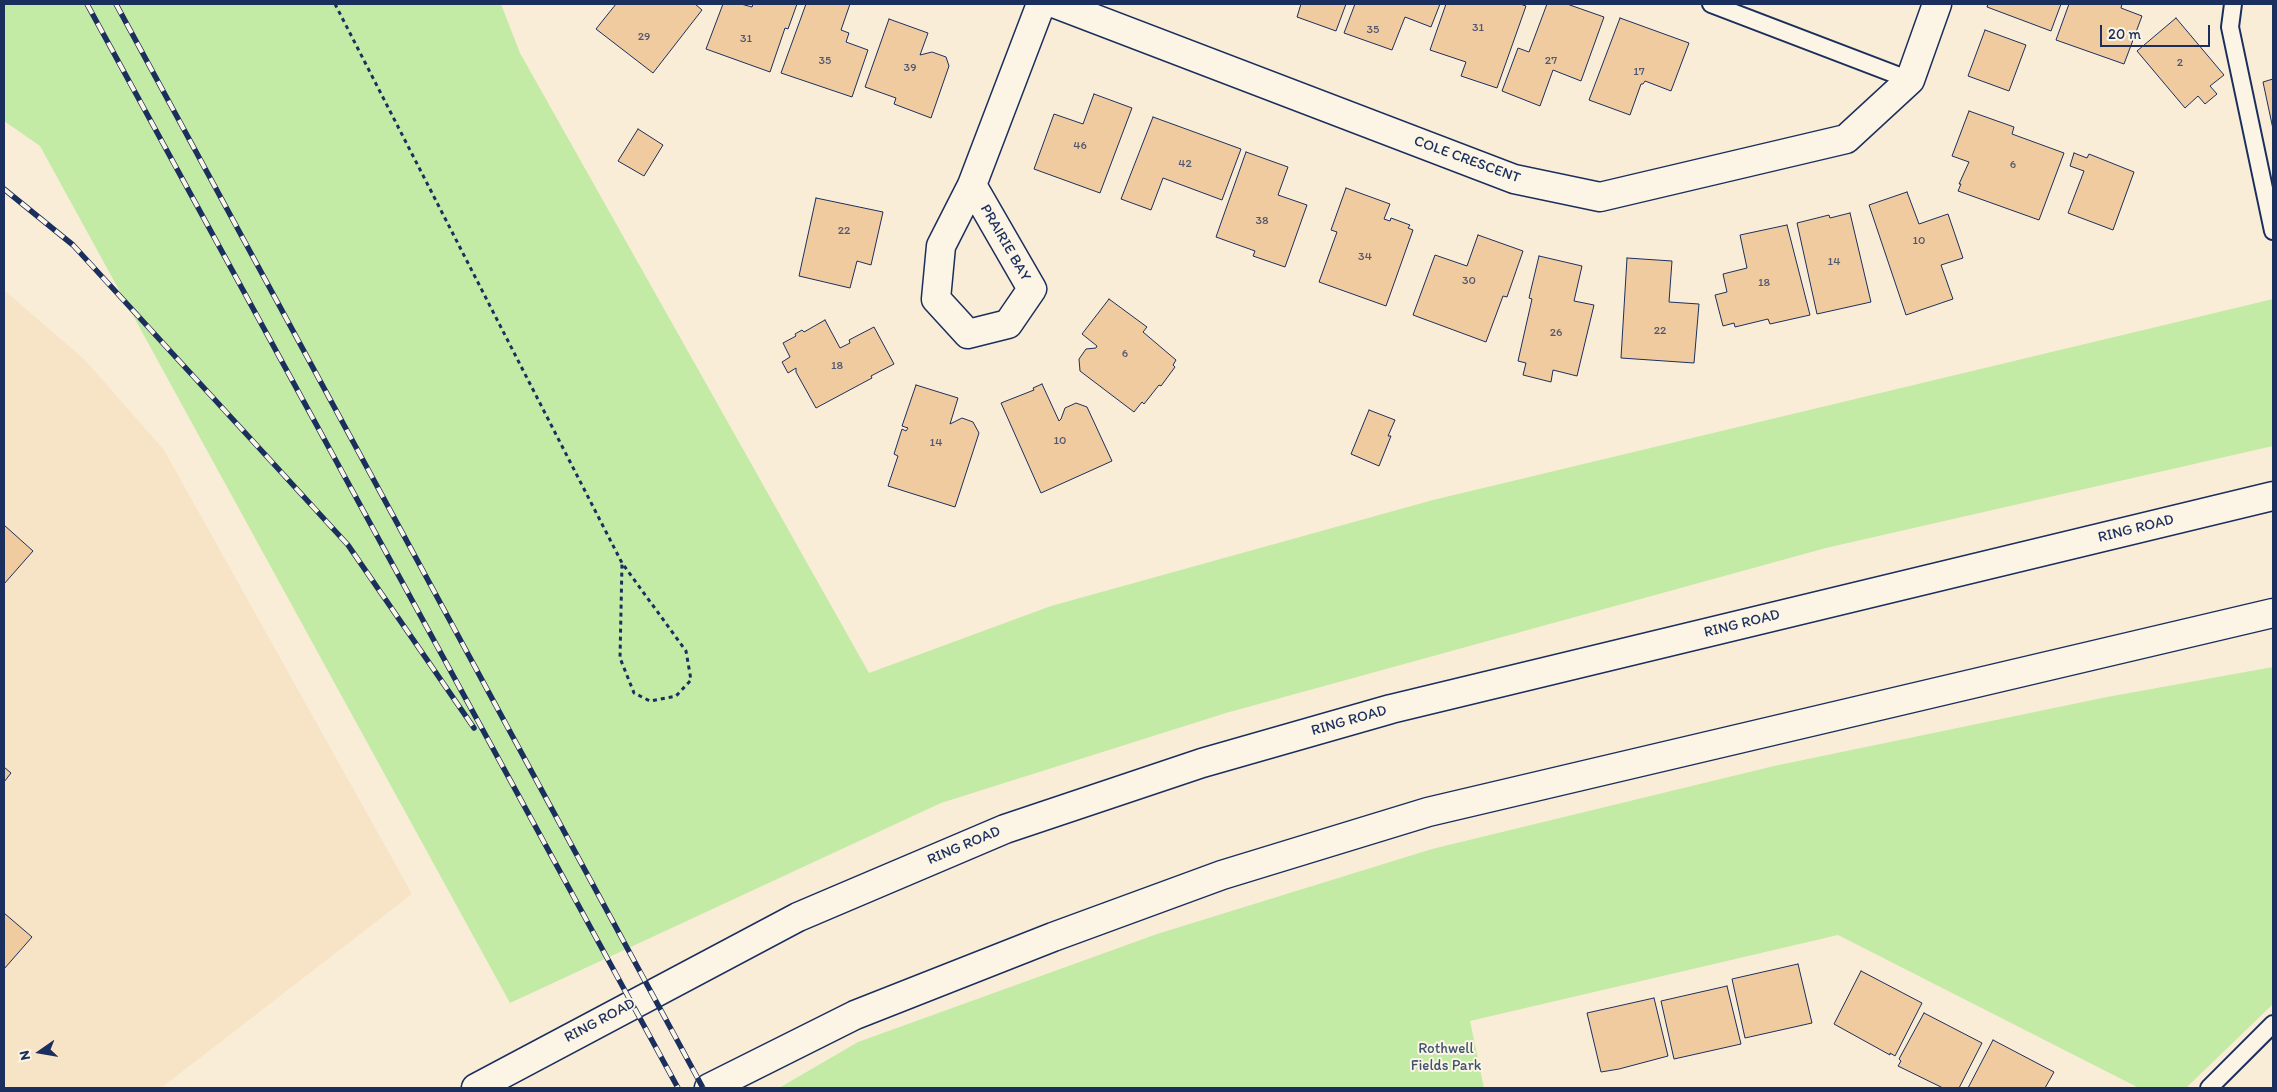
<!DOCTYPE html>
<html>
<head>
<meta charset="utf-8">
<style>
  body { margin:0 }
  #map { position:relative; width:2277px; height:1092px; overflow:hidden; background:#faedd7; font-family:Itim,sans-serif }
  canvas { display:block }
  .frame { position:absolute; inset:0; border:5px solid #1b2f5e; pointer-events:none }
  .north { position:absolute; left:15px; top:1027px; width:50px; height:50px; -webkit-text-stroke:4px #fcf5e5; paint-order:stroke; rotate:257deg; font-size:14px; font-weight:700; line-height:20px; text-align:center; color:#1b2f5e }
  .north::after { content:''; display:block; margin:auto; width:18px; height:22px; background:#1b2f5e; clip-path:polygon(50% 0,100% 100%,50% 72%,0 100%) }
  .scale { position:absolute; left:2100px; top:25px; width:110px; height:22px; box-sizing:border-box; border:2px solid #1b2f5e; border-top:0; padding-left:6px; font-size:15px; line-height:18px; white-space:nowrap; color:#1b2f5e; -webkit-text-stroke:4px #fcf5e5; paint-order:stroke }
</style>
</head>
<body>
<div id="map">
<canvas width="2277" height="1092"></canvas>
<div class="frame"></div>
<div class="north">N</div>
<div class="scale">20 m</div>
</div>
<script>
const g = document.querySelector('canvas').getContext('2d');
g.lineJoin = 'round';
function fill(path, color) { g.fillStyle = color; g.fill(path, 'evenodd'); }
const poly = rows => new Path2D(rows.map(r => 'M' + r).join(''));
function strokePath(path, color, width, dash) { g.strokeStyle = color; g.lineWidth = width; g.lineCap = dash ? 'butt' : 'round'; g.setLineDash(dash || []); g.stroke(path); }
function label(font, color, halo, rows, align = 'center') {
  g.font = font + ' Itim,sans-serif'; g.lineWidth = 4; g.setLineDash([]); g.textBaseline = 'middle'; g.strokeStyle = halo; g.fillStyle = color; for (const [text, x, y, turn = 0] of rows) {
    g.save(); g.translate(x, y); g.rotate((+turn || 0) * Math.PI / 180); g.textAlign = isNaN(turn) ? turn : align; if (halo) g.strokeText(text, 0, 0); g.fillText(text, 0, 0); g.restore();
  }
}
fill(poly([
  [4,290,85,360,164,450,412,894,161,1088,4,1088]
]), '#f7e3c6');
fill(poly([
  [4,4,501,4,520,53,869,673,1051,606,1433,500,2273,299,2273,446,1826,548,1226,713,941,803,510,1003,40,146,4,121],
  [2273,667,2273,1004,2186,1088,2139,1088,1838,935,1470,1021,1484,1088,779,1088,858,1042,1157,934,1432,849,1774,766,2107,697]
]), '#c3eba6');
const building = poly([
  [616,4,695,4,702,10,653,73,596,29,616,4],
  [723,4,741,4,752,7,753,4,797,4,788,29,785,28,770,72,706,49,723,4],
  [806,4,850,4,841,30,849,33,846,42,868,50,852,97,781,73,806,4],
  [1301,4,1346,4,1336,31,1297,17,1301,4],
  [1355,4,1440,4,1431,27,1405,17,1392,50,1344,33,1355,4],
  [1446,4,1520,4,1526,6,1497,88,1461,76,1466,62,1430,50,1446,4],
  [1547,4,1567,4,1604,17,1581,81,1553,70,1540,106,1502,91,1518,48,1529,52,1547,4],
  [1988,4,2061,4,2051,31,1987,7,1988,4],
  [2069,4,2122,4,2121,8,2142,16,2124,64,2056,40,2069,4],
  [1620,18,1689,43,1671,91,1645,81,1643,84,1641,84,1630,115,1589,100,1620,18],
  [2176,18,2224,75,2210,86,2217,94,2205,104,2198,96,2185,108,2137,51,2176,18],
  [889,19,928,33,920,55,932,52,946,57,949,66,931,118,894,104,896,98,865,87,889,19],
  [1985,30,2026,45,2009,91,1968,76,1985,30],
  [2273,79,2273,129,2263,82,2273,79],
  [1094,94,1132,108,1100,193,1034,169,1054,114,1083,124,1094,94],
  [1969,111,2014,127,2012,134,2064,153,2039,220,1958,191,1961,184,1959,184,1969,162,1952,156,1969,111],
  [1153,117,1241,149,1222,200,1163,178,1151,210,1121,199,1153,117],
  [638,129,663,145,644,176,618,161,638,129],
  [1246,152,1288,167,1278,195,1307,205,1285,267,1253,256,1255,251,1216,237,1246,152],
  [2074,153,2087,158,2089,154,2134,172,2113,230,2068,213,2084,171,2070,166,2074,153],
  [1346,188,1390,204,1384,219,1390,221,1391,218,1410,225,1408,228,1413,230,1386,306,1319,282,1337,232,1331,230,1346,188],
  [1907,192,1919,224,1948,214,1963,258,1941,265,1953,299,1906,315,1869,205,1907,192],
  [816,198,883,212,871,265,857,261,850,288,799,276,816,198],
  [1850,213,1871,302,1817,314,1797,223,1829,215,1830,218,1850,213],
  [1787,225,1810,315,1770,324,1768,319,1735,327,1734,323,1723,326,1715,295,1727,292,1723,274,1747,268,1740,235,1787,225],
  [1478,235,1523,251,1507,297,1503,296,1486,342,1413,315,1435,255,1467,266,1478,235],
  [1539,256,1582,266,1574,301,1594,305,1577,376,1553,370,1551,382,1523,375,1526,363,1518,361,1532,299,1529,298,1539,256],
  [1627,258,1672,261,1669,302,1699,304,1694,363,1621,358,1627,258],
  [1109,299,1147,327,1143,332,1176,360,1173,365,1175,367,1161,386,1159,385,1144,404,1142,402,1134,412,1080,371,1079,359,1086,349,1096,348,1097,346,1082,334,1109,299],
  [825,320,840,348,850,343,849,340,874,327,894,364,871,376,872,378,816,408,796,372,796,368,788,373,782,362,790,357,783,343,796,336,795,334,802,330,804,332,825,320],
  [1042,384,1059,421,1061,419,1065,408,1076,403,1087,407,1112,461,1041,493,1001,403,1034,390,1033,388,1042,384],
  [916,385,958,398,950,424,962,418,973,422,979,433,955,507,888,486,898,456,894,454,902,429,906,431,908,428,902,426,916,385],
  [1369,410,1395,420,1388,436,1391,436,1379,466,1351,454,1369,410],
  [4,525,33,551,4,584,4,525],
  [4,767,11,773,4,782,4,767],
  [4,913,32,937,4,969,4,913],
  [1798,964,1812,1023,1745,1038,1732,979,1798,964],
  [1861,971,1922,1003,1895,1056,1890,1053,1890,1055,1834,1024,1861,971],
  [1727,986,1741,1044,1674,1059,1661,1001,1727,986],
  [1654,998,1668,1056,1619,1069,1601,1072,1587,1013,1654,998],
  [1924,1013,1982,1043,1959,1088,1943,1088,1898,1066,1901,1061,1899,1059,1924,1013],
  [1993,1040,2054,1072,2045,1088,1968,1088,1993,1040]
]);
fill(building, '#f0cba0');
strokePath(building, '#1b2f5e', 1);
const lane = poly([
  [1711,4,1910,80],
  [2233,4,2230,27,2273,231],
  [2209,1088,2273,1024]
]);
const street = poly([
  [1056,4,1514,179,1600,197,1846,139,1910,80,1937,4],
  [972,185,1032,289,1008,324,968,334,936,299,941,246,972,185,1041,4]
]);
const highway = poly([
  [476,1088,798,917,1005,829,1202,763,1391,709,2273,496],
  [709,1088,855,1015,1053,937,1222,875,1428,812,2273,613]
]);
strokePath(lane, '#1b2f5e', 20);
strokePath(street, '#1b2f5e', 31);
strokePath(highway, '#1b2f5e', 31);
strokePath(poly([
  [335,4,622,563,686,651,691,680,676,696,650,701,634,693,620,658,622,563]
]), '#1b2f5e', 3, [4, 4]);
strokePath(lane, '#fcf5e5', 16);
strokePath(street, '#fcf5e5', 28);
strokePath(highway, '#fcf5e5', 28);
const rail = poly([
  [87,4,678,1088],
  [116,4,703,1088],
  [4,189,73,245,348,545,474,728]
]);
strokePath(rail, '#1b2f5e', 5.5);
strokePath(rail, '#fcf5e5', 4, [11]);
label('12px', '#50566e', null, [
  ["31",1478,28],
  ["35",1373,30],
  ["29",644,37],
  ["31",746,39],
  ["35",825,61],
  ["27",1551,61],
  ["2",2180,63],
  ["39",910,68],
  ["17",1639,72],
  ["46",1080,146],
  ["42",1185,164],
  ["6",2013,165],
  ["38",1262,221],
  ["22",844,231],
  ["10",1919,241],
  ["34",1365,257],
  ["14",1834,262],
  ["30",1469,281],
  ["18",1764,283],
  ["22",1660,331],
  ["26",1556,333],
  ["6",1125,354],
  ["18",837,366],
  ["10",1060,441],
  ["14",936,443]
]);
label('15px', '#1b2f5e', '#fcf5e5', [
  ["COLE CRESCENT",1467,160,20],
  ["PRAIRIE BAY",1005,243,60],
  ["RING ROAD",2136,529,-14],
  ["RING ROAD",1742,624,-14],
  ["RING ROAD",1349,721,-16],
  ["RING ROAD",964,846,-23],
  ["RING ROAD",600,1021,-28]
]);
label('15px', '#3d556c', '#fcf5e5', [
  ["Rothwell",1446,1049],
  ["Fields Park",1446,1066]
]);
</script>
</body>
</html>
